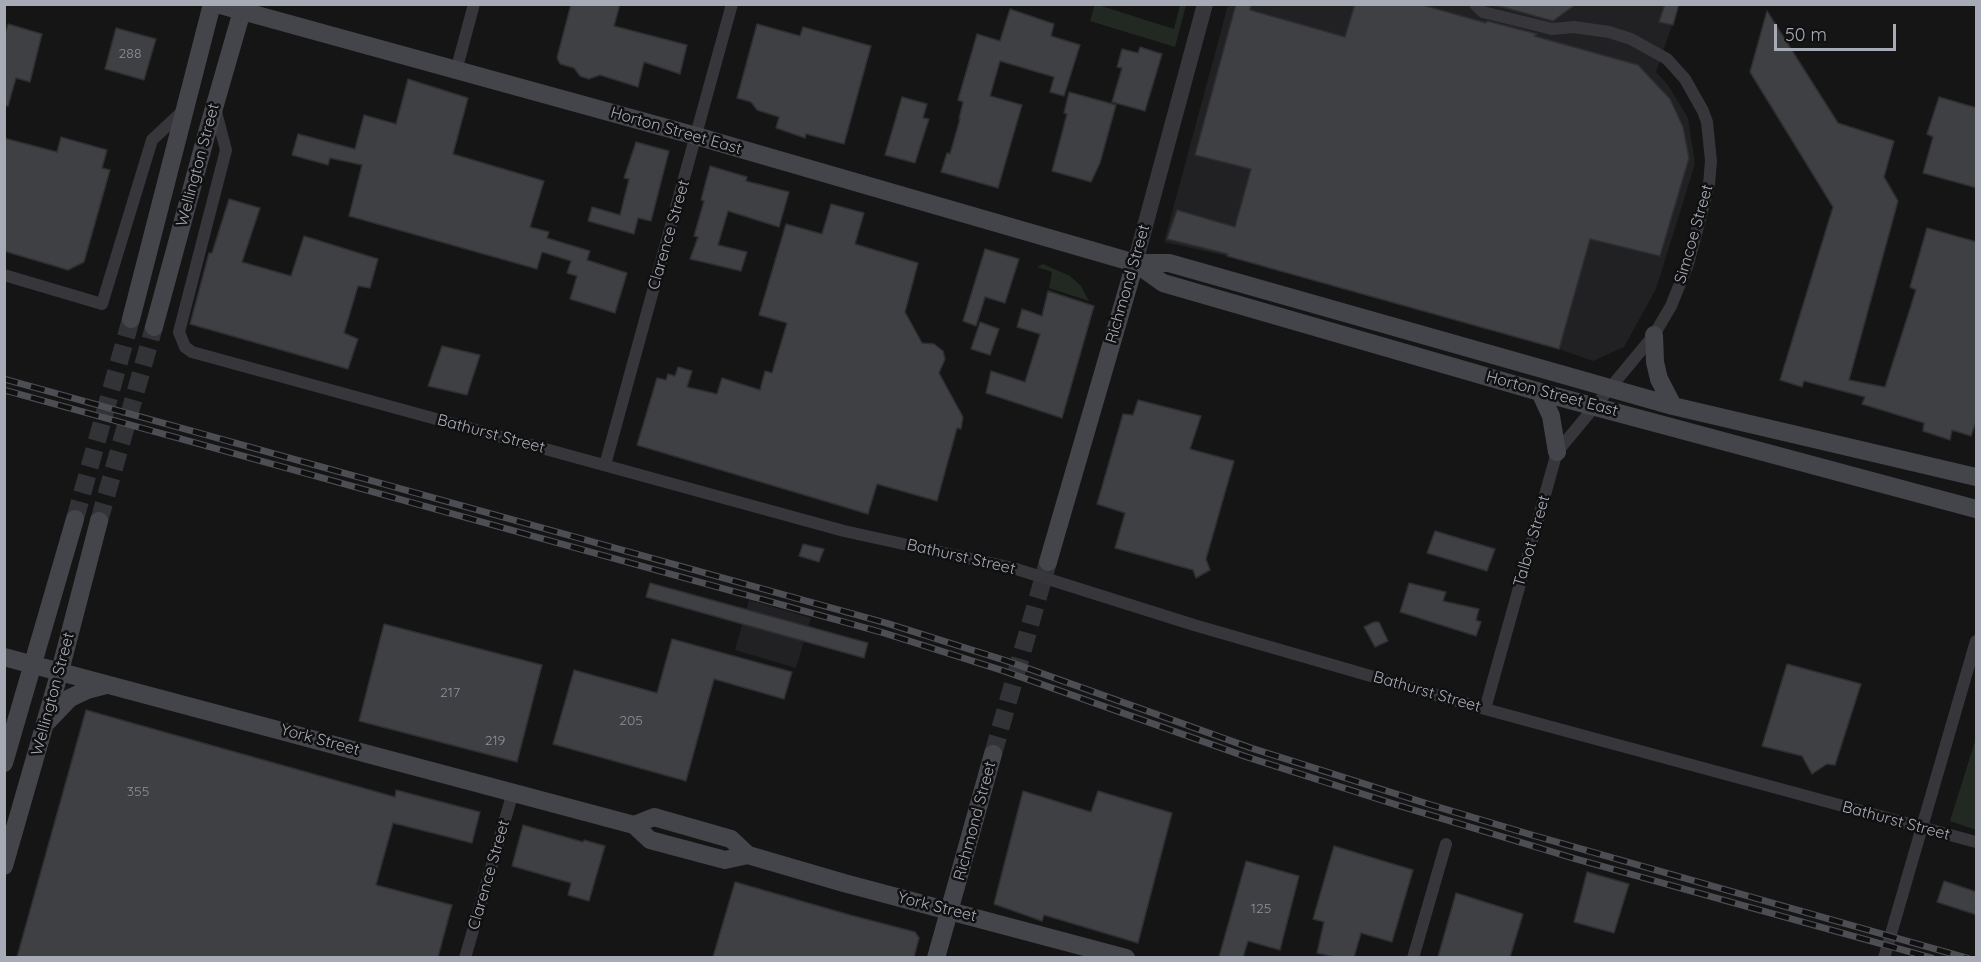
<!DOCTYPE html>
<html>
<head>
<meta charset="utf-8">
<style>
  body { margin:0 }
  #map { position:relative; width:1981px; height:962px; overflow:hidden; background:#151516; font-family:Quicksand,sans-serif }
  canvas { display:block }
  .frame { position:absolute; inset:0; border:6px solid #a7abb6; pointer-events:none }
  .scale { position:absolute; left:1774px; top:24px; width:122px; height:27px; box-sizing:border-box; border:3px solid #a7abb6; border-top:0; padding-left:8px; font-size:18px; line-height:21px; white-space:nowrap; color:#a7abb6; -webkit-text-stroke:4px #101011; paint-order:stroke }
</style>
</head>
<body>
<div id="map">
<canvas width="1981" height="962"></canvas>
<div class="frame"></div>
<div class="scale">50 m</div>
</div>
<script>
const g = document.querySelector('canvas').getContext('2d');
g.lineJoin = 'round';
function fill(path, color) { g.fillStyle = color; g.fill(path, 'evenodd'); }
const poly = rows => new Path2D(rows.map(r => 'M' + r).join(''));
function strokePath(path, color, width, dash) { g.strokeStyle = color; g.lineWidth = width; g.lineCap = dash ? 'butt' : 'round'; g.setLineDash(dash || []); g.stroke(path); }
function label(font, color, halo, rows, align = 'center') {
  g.font = font + ' Quicksand,sans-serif'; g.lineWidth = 5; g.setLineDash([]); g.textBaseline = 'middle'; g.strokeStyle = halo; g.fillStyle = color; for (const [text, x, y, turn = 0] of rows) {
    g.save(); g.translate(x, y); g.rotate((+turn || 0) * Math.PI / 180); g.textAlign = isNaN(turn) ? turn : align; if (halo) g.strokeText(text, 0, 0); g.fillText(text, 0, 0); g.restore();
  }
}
fill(poly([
  [1228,5,1679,5,1656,72,1668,85,1688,118,1695,164,1656,289,1624,347,1593,361,1559,349,1227,256,1164,242],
  [749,600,811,618,796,668,735,650]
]), '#212123');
fill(poly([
  [1095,4,1174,29,1180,5,1186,5,1175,47,1090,21],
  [1043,264,1070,276,1081,286,1089,301,1049,288,1052,272,1037,267],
  [1976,738,1976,830,1950,821]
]), '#212922');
const building = poly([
  [571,4,620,4,614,26,687,45,680,74,644,62,638,87,600,75,589,79,580,76,574,68,560,64,557,58,571,4],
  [1236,4,1251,4,1250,10,1345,37,1355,4,1419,4,1486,23,1487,21,1537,34,1534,36,1638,65,1670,99,1683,127,1689,158,1660,256,1590,239,1559,349,1227,256,1228,254,1167,239,1177,210,1235,227,1251,169,1195,155,1236,4],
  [1492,4,1576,4,1553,21,1492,4],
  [1665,4,1679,4,1673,25,1659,22,1665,4],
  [1010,9,1054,24,1051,36,1080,45,1064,96,1050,92,1054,77,1000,61,990,96,1022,105,998,188,941,172,947,153,950,154,960,119,959,119,963,102,958,100,977,34,1000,41,1010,9],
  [1767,11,1838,123,1894,141,1884,177,1898,201,1849,380,1885,387,1916,290,1910,287,1927,228,1977,242,1977,419,1971,436,1952,430,1950,440,1923,431,1924,423,1862,404,1865,397,1804,381,1802,387,1780,380,1833,207,1750,72,1767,11],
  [8,24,42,34,30,82,16,78,8,106,4,106,4,37,8,24],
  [757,24,800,36,803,27,871,46,844,144,806,134,805,138,776,128,779,117,757,110,751,102,737,98,757,24],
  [116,28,156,39,144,80,105,69,116,28],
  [1140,47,1162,54,1145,111,1112,102,1122,68,1117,67,1122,49,1138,53,1140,47],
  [408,79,468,98,453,154,544,181,530,227,549,232,547,238,590,251,587,260,627,273,615,313,570,299,577,276,567,273,571,261,542,252,537,269,349,216,362,165,330,158,328,165,292,155,298,134,355,149,364,115,396,124,408,79],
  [1069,92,1116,105,1100,163,1091,182,1052,171,1067,114,1064,113,1069,92],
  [902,97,927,104,923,118,929,119,915,163,885,155,902,97],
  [1939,97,1977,108,1977,188,1923,173,1933,137,1927,134,1939,97],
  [61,137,107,150,102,168,110,170,84,262,68,270,4,251,4,138,57,152,61,137],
  [636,142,669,151,651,221,638,218,634,234,588,221,592,207,620,215,629,179,624,178,636,142],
  [710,166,747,177,746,181,789,192,779,227,728,211,718,245,747,252,741,271,690,259,698,237,694,236,704,201,701,200,710,166],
  [229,199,260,208,242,262,291,276,304,236,378,259,370,288,358,286,344,333,358,339,348,369,190,324,209,253,212,253,229,199],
  [831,204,864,213,855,244,918,263,905,312,922,343,934,344,943,351,945,359,939,373,963,417,961,429,957,428,937,501,877,484,868,514,637,445,657,378,666,380,668,374,675,376,678,367,692,371,687,387,717,394,722,378,760,390,765,371,772,373,787,323,759,315,786,224,822,234,831,204],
  [985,249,1019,259,1005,303,985,297,976,326,963,321,985,249],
  [1048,291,1094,306,1062,418,986,393,991,371,1025,382,1040,334,1017,327,1022,309,1042,316,1048,291],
  [980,322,999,329,990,355,971,349,980,322],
  [442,346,480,355,467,395,428,386,442,346],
  [1138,400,1201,416,1190,449,1234,461,1206,559,1210,570,1196,578,1193,570,1115,548,1125,513,1097,504,1123,414,1133,415,1138,400],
  [1435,531,1495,549,1487,571,1427,553,1435,531],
  [803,544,824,549,819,562,799,556,803,544],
  [650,583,868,643,864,658,646,597,650,583],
  [1409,583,1446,592,1443,601,1479,609,1476,620,1481,622,1476,636,1400,612,1409,583],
  [1374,622,1379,622,1388,641,1375,647,1364,627,1374,622],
  [384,624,542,665,517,762,359,721,384,624],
  [672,639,792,672,784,699,714,679,686,781,553,744,574,670,657,693,672,639],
  [1787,664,1861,684,1835,765,1827,764,1812,774,1802,756,1762,746,1787,664],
  [86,710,395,797,396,790,480,812,472,843,393,823,376,885,452,905,438,957,17,957,86,710],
  [1023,791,1091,812,1098,791,1172,813,1138,943,1044,915,1042,921,994,904,1023,791],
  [523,825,583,842,584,840,605,846,589,901,568,895,571,883,512,866,523,825],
  [1334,846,1413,870,1392,942,1361,933,1354,957,1334,957,1317,953,1324,922,1313,919,1334,846],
  [1246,861,1299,876,1280,950,1248,941,1243,957,1219,957,1246,861],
  [1587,872,1629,884,1614,933,1574,922,1587,872],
  [1944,881,1977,892,1977,915,1937,902,1944,881],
  [735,882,850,915,915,932,919,938,914,957,713,957,735,882],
  [1456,893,1523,914,1510,957,1438,957,1456,893]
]);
fill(building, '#3f4043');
strokePath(building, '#2f2f32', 1.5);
strokePath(poly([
  [75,519,131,319],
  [99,521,154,327],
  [993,754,1048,562]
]), '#323336', 18, [18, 9]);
strokePath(poly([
  [1475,4,1483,12,1552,29,1574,27,1609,32,1631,39,1667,59,1685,79,1703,111,1707,122,1711,161,1709,185,1688,264,1671,306,1654,335,1557,452,1485,709],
  [456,71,474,4],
  [215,108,226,150,179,332,185,347,192,352,844,531,1013,568,1194,625,1485,709,1976,842],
  [4,275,102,304,152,140,183,111],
  [605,465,732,4],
  [465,958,513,792],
  [1413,958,1446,844],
  [1884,958,1976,641]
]), '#36363b', 12);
strokePath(poly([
  [1135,263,1205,4]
]), '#36363b', 16);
strokePath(poly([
  [217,4,696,136,1135,263,1169,263,1673,406,1976,477],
  [1135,263,1163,283,1540,392,1976,509],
  [131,319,212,4],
  [154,327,206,136,244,4],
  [1654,335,1655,362,1659,379,1673,406],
  [1540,392,1551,416,1557,452],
  [1048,562,1135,263],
  [4,657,634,825,650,840,725,860,748,855,844,883,1126,958],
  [47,722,70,698,87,690,106,685],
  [4,763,75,519],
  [634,825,654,817,731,839,748,855],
  [4,866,60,671,99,521],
  [936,958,993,754]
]), '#44454b', 18);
const rail = poly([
  [4,379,886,623,1007,661,1251,748,1428,804,1532,835,1967,958],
  [4,390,884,633,1004,671,1247,757,1397,805,1576,859,1932,958]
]);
strokePath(rail, '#4d4e54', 7);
strokePath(rail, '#101011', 4.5, [14]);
label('14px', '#8d9099', null, [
  ["288",130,54],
  ["217",450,693],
  ["205",631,721],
  ["219",495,741],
  ["355",138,792],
  ["125",1261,909]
]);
label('16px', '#a7abb6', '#101011', [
  ["Horton Street East",676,131,16],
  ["Wellington Street",198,165,-75],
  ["Simcoe Street",1694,234,-74],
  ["Clarence Street",669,235,-74],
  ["Richmond Street",1128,284,-74],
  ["Horton Street East",1552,394,15],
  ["Bathurst Street",491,434,15],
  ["Talbot Street",1532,541,-74],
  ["Bathurst Street",961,557,13],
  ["Bathurst Street",1427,692,16],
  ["Wellington Street",53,694,-75],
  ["York Street",320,740,15],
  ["Richmond Street",975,821,-75],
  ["Bathurst Street",1896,821,15],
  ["Clarence Street",489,875,-74],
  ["York Street",937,907,14]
]);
</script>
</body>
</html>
